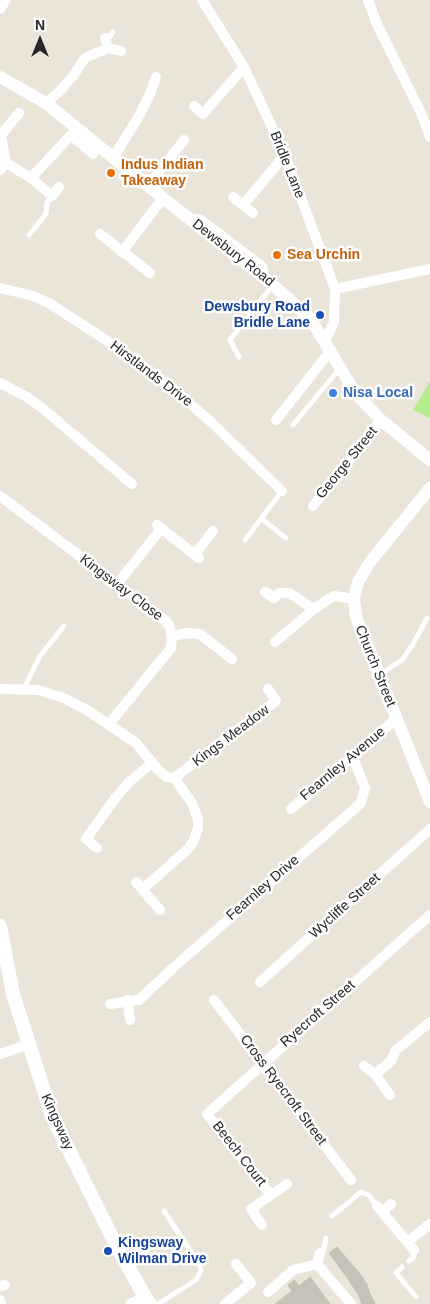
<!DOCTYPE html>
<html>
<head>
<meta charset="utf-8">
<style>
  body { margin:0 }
  #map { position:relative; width:430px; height:1304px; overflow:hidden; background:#eae5d8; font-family:Arial,sans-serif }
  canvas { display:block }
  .north { position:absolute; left:15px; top:15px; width:50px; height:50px; -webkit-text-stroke:4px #fff; paint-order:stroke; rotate:0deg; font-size:14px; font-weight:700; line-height:20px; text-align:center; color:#272727 }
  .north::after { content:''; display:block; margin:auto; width:18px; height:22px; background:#272727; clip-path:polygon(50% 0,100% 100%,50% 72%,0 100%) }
</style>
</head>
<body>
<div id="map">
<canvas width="430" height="1304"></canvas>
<div class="north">N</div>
</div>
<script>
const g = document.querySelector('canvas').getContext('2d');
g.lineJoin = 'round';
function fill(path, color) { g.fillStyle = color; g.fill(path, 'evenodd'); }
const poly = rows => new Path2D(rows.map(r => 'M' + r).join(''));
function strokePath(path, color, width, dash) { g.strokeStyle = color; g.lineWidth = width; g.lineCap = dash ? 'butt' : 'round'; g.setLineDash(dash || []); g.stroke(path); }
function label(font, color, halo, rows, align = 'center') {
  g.font = font + ' Arial,sans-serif'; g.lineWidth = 5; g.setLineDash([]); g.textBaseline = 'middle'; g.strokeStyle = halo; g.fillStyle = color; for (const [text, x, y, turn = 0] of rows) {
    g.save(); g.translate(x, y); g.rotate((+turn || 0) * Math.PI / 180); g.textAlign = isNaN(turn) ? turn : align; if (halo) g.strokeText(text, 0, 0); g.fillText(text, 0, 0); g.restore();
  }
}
fill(poly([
  [430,382,430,418,413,410]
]), '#b5eb8d');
const building = poly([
  [337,1247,361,1275,368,1286,367,1287,375,1304,362,1304,359,1296,348,1279,329,1253,337,1247],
  [310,1277,330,1304,275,1304,292,1291,288,1285,294,1280,299,1286,310,1277]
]);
fill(building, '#c5c2b8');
strokePath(building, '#c5c1b2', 1);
strokePath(poly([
  [106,42,113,32],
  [190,216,201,217,264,265,267,276],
  [29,235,46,214,47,203,52,196],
  [239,357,230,340,273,285],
  [293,425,340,368],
  [262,519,286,538],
  [245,540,282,491],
  [379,675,402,660,412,646,427,618],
  [24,688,40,656,64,626],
  [332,1216,361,1192,369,1195,377,1206],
  [320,1253,324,1248,326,1238],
  [409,1261,414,1257,414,1250],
  [402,1267,396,1273,416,1297],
  [158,1304,196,1280,201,1271,199,1264,164,1211]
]), '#fff', 5);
strokePath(poly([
  [202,0,244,67,285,155,335,289,334,322,325,341],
  [368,0,377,24,421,113,430,137],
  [0,9,6,0],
  [105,38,108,48,121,51],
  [46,103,59,92,73,76,85,58,108,48],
  [194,106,203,114,244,67],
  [113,158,139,116,151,92,156,77],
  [6,163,31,178,52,196,59,187],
  [0,170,6,163,1,135,19,113],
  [31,178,71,135,93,154],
  [148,186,184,140],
  [233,197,253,213],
  [243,205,285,155],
  [100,234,150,273],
  [122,252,163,198],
  [0,288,30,295,49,303,115,346,169,385,211,422,282,491],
  [335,289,430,269],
  [0,383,27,397,41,407,132,484],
  [276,420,331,350],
  [0,496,166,621,169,625,172,636,171,648,109,724],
  [313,506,381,420],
  [157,525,199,558],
  [195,554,213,531],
  [117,584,161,529],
  [265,592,274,598,279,593,289,593,314,609],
  [172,636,189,633,200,634,232,659],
  [275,642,314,609,329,599,334,596,354,599],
  [0,689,38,690,64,698,87,710,136,743,159,771,167,777,174,778,192,803,198,819,198,828,193,842,188,849,143,889],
  [174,778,276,701,268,689],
  [291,809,396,719],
  [97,848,86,839,116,797,130,781,152,763],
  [136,882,160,910],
  [260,982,430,829],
  [128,1000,130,1020],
  [214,1000,351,1180],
  [110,1004,139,1000,173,968,361,803,365,788,353,757],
  [0,1054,29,1044],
  [364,1066,375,1074,390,1095],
  [375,1074,391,1061,396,1050,430,1022],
  [271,1195,207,1114,430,915],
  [377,1206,414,1250],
  [382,1212,391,1204],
  [262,1225,251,1209,287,1184],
  [407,1242,430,1224],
  [317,1264,351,1304],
  [317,1264,320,1253],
  [0,1286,5,1285],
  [268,1292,293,1270,317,1264],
  [0,1300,1,1304],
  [130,1304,145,1297],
  [225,1304,251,1283,236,1264]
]), '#fff', 10);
strokePath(poly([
  [0,77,46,103,148,186,273,285,310,318,356,394,381,420,430,460],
  [430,488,370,562,358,582,354,599,356,617,430,802]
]), '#fff', 12);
strokePath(poly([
  [0,926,13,994,52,1116,113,1239,145,1297,150,1304]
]), '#fff', 14);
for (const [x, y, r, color] of [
  [111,173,5,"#e8710a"],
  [277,255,5,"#e8710a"],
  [320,315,5,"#1a4fb4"],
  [333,393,5,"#3f7fe0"],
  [108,1251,5,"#1a4fb4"]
]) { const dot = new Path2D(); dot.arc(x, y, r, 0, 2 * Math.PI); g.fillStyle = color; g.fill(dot); strokePath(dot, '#fff', 2); }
label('bold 14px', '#c56008', '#fff', [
  ["Indus Indian",121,165],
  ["Takeaway",121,181],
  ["Sea Urchin",287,255]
], 'left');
label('14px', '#272727', '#fff', [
  ["Bridle Lane",287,165,68],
  ["Dewsbury Road",233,253,38],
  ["Hirstlands Drive",151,374,37],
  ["George Street",347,463,-51],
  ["Kingsway Close",121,588,37],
  ["Church Street",375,666,68],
  ["Kings Meadow",231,736,-37],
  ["Fearnley Avenue",343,764,-40],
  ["Fearnley Drive",263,888,-41],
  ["Wycliffe Street",345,906,-42],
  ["Ryecroft Street",318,1014,-41],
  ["Cross Ryecroft Street",283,1090,53],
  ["Kingsway",57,1122,66],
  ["Beech Court",239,1154,52]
]);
label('bold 14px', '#164399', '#fff', [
  ["Dewsbury Road",310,307],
  ["Bridle Lane",310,323],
  ["Kingsway",118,1243,"left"],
  ["Wilman Drive",118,1259,"left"]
], 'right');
label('bold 14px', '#366cbe', '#fff', [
  ["Nisa Local",343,393]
], 'left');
</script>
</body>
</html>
